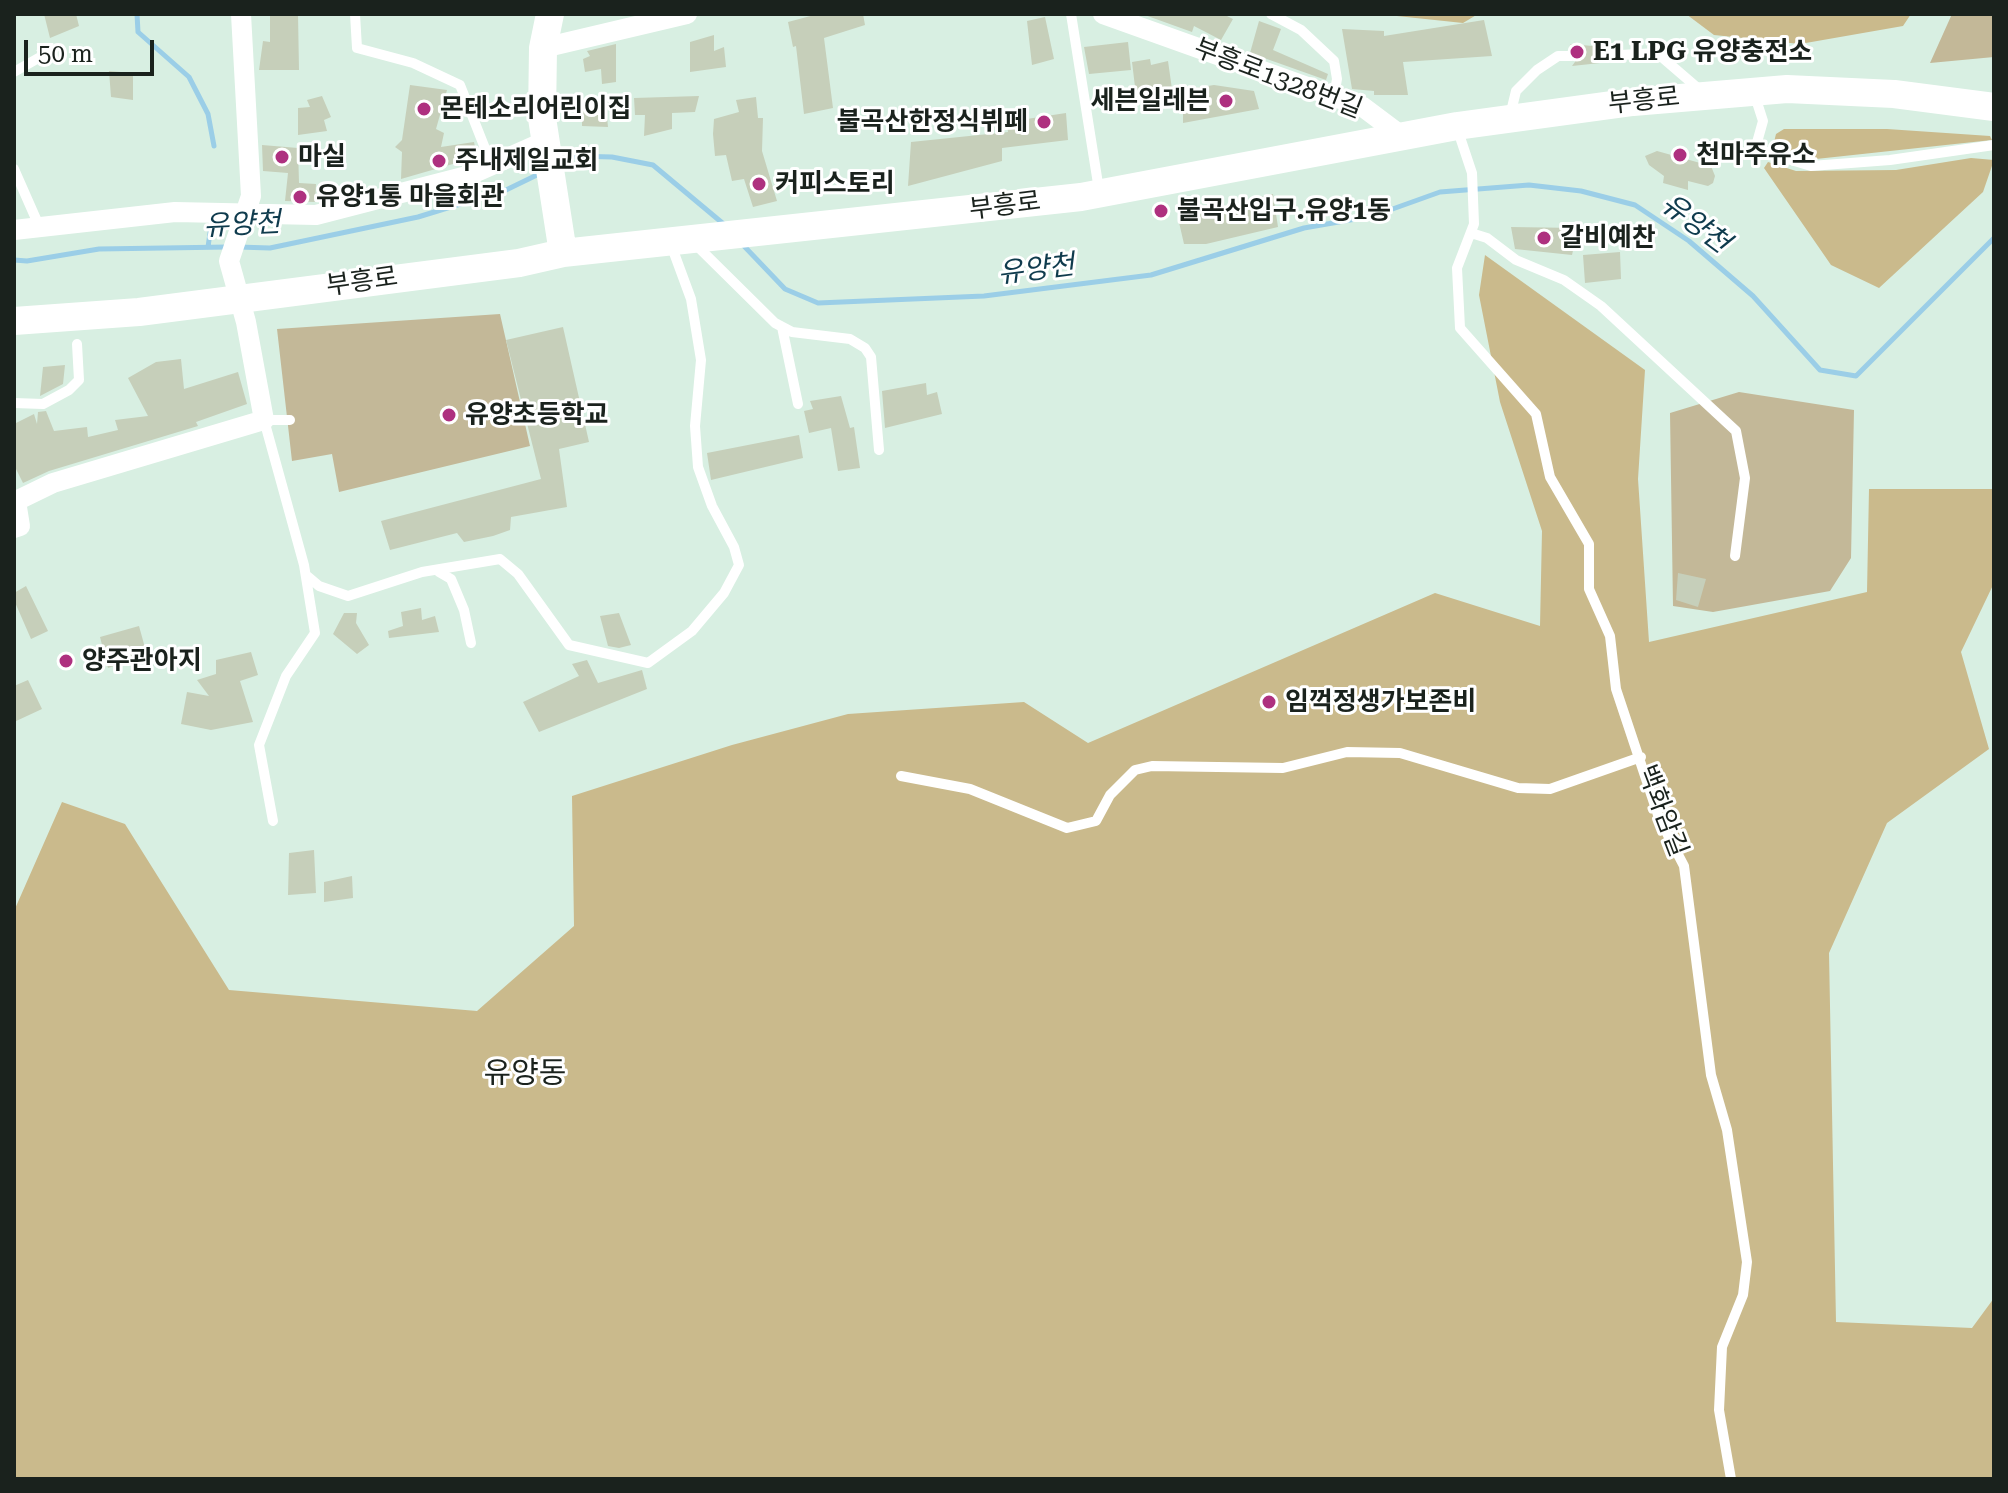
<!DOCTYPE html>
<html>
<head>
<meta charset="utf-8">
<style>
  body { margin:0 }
  #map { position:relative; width:2008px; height:1493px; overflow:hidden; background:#d8efe2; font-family:"Roboto Serif",serif }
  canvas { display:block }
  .frame { position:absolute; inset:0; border:16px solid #1a221d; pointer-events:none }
  .scale { position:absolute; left:24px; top:40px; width:130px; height:36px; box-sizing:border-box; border:4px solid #1a221d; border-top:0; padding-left:10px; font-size:24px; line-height:28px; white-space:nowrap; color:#1a221d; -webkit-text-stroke:6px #fff; paint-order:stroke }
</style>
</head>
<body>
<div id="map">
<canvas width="2008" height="1493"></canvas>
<div class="frame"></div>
<div class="scale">50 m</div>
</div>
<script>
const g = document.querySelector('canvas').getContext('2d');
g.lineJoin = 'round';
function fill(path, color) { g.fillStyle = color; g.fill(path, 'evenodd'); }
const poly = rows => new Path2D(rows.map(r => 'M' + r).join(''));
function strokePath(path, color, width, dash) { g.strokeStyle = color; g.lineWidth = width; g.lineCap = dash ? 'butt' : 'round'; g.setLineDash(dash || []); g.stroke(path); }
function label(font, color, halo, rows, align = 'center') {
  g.font = font + ' "Roboto Serif","Noto Sans KR",serif'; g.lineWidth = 6; g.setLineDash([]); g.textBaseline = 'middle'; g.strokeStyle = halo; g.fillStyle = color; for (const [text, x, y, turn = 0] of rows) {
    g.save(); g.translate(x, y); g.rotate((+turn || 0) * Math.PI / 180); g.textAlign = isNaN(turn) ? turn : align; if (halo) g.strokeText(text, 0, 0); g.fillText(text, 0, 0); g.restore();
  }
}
fill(poly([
  [1952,14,1994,14,1994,57,1930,63],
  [500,314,530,446,339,492,332,454,292,461,277,329],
  [1739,392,1854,410,1851,558,1830,591,1713,612,1673,606,1670,413]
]), '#c3b898');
fill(poly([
  [1378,14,1478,14,1463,23],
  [1686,14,1911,14,1903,26,1800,44,1714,35],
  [1784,129,1887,129,1990,136,1992,140,1816,159,1773,146,1776,134],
  [1971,158,1994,160,1983,192,1879,288,1831,265,1764,168,1768,162,1796,171,1896,170],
  [1485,255,1645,370,1638,479,1649,642,1867,592,1869,489,1994,489,1994,583,1961,652,1989,749,1887,823,1829,953,1836,1322,1972,1328,1994,1298,1994,1479,14,1479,14,911,62,802,125,824,229,990,477,1011,574,926,572,796,732,745,848,714,1024,702,1088,743,1435,593,1540,626,1542,531,1500,402,1479,295]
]), '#caba8c');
strokePath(poly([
  [137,14,138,32,189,77,208,114,214,146],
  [560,163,574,156,612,157,653,165,726,226],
  [743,245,785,289,818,303,984,296,1151,275,1304,228,1373,216,1440,192,1529,185,1581,191,1635,205,1689,241,1753,296,1820,370,1856,376,1994,238],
  [208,247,212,219],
  [238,247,270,248,418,217,506,190,541,173],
  [14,260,27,261,99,249,228,247]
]), '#9bcee7', 5);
fill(poly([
  [44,14,76,14,79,26,50,38],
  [270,14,298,14,299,70,259,70,263,41,270,42],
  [818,14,863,14,865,25,824,38,833,108,804,114,796,46,793,47,788,22],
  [1142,14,1223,14,1233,19,1221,40,1194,26,1192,32],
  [1045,17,1054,59,1032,65,1027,21],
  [1484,20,1492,56,1403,62,1408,95,1374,95,1374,91,1352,89,1342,29,1384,31,1384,36],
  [1259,21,1281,29,1273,50,1328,74,1326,80,1250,53],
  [714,35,714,51,724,47,726,67,690,72,690,42],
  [1128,42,1131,70,1089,74,1084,47],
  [616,44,616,82,602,84,601,69,585,72,583,59,590,56,587,51],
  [1570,44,1604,47,1596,53,1600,63,1572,66,1580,55],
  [1150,59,1151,65,1168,61,1172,89,1136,95,1132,62],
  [109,71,133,73,133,100,111,97],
  [410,85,447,90,436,129,444,133,441,147,474,142,477,157,401,179,402,152,395,147,402,140],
  [1214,85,1254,91,1259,109,1183,123,1183,90],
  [322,96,331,117,324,120,327,131,298,135,298,108,310,107,307,100],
  [699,96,695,112,672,113,672,129,644,136,645,115,635,115,634,98],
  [756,97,758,118,763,118,762,151,777,201,753,207,744,179,732,181,726,155,715,156,713,134,714,119,739,112,736,100],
  [606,107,608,127,582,126,582,109],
  [1066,113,1068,140,1002,148,1002,161,908,186,911,142,1008,132,1007,122],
  [262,145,298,148,299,183,316,184,315,202,285,201,288,173,263,171],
  [1657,151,1711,166,1715,176,1713,183,1708,186,1688,181,1688,190,1663,183,1664,176,1649,165,1645,156],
  [1273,194,1278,227,1206,244,1184,244,1178,218],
  [1511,227,1578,228,1572,255,1515,249],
  [1620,252,1621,279,1585,283,1583,255],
  [563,327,589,442,559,449,567,507,511,517,510,530,493,536,464,542,457,533,390,550,381,521,541,479,506,340],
  [181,359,184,389,238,372,247,404,196,422,198,426,49,471,23,483,14,465,14,424,34,414,37,424,38,412,46,411,54,431,87,427,88,437,118,430,115,420,148,416,128,378,156,362],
  [65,365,63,384,40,396,43,367],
  [926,383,927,395,937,392,942,414,885,428,882,391],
  [841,396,850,428,854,427,860,468,838,471,831,428,809,433,804,411,813,409,810,401],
  [799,435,803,458,711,480,707,453],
  [1678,573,1706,579,1698,607,1676,600],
  [26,586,48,631,31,639,14,600,14,593],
  [421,608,422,620,435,616,439,632,389,638,388,631,403,626,401,612],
  [344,613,357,613,356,623,369,645,357,654,333,634],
  [619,613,631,645,619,648,608,646,600,616],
  [139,626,147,655,108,668,100,637],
  [251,652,258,675,240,681,253,722,211,730,181,724,187,692,209,696,197,680,216,674,216,660],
  [587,660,598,683,642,670,647,689,539,732,523,702,579,676,572,664],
  [28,680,42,709,14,722,14,686],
  [314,850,316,893,288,895,289,853],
  [352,876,353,898,324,902,324,882]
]), '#c6cfba');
strokePath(poly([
  [355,14,357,48,413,63,460,85,492,166],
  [1071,14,1099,190],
  [1271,14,1301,30,1334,61,1337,79,1334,96],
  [1603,56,1657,53,1700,90],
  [14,72,42,56],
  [1754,93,1763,121,1756,146,1768,153,1811,166,1890,160,1994,145],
  [1510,116,1516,91,1537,70,1558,56,1572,56],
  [1457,128,1472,173,1474,224,1457,268,1460,328,1536,414,1550,477,1589,544,1589,589,1610,636,1616,689,1659,818,1684,866,1711,1075,1727,1130,1747,1262,1743,1295,1722,1347,1719,1410,1731,1479],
  [14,169,40,228],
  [1471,233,1487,238,1516,260,1564,280,1601,306,1736,431,1745,478,1735,556],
  [694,243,775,323,792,332,850,339,865,348,871,357,879,450],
  [782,327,798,404],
  [14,403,43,404,69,390,79,380,77,344],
  [439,572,451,579,464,610,471,643],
  [306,575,319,586,348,596,422,572,500,559,518,574,569,645,648,663,692,631,724,593,739,565,734,547,712,506,698,467,695,426,701,360,691,299,670,242],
  [901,776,970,789,1067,828,1096,821,1110,795,1135,770,1152,766,1283,768,1347,752,1400,753,1518,788,1550,789,1641,757],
  [273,821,259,745,286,676,315,633,304,565,264,420,290,420]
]), '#fff', 10);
strokePath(poly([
  [1103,14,1363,107,1403,137],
  [543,48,687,14],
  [14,230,175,212,316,215,467,176,546,141],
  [14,528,20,526,16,501,53,483,264,420,246,322,229,261,251,196,241,14]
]), '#fff', 20);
strokePath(poly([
  [550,14,543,48,542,118,563,253],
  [14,321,139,312,519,263,563,253,1081,197,1457,126,1633,102,1787,89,1894,94,1994,107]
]), '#fff', 28);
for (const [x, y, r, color] of [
  [1577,52,8,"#ae307f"],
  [1226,101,8,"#ae307f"],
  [424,109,8,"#ae307f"],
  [1044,122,8,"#ae307f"],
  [1680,155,8,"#ae307f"],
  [282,157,8,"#ae307f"],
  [439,161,8,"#ae307f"],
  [759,184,8,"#ae307f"],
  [300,197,8,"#ae307f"],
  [1161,211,8,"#ae307f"],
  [1544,238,8,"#ae307f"],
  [449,415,8,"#ae307f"],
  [66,661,8,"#ae307f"],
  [1269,702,8,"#ae307f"]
]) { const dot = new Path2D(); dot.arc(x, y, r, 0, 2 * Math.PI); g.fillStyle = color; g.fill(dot); strokePath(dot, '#fff', 3); }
label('bold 26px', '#1a221d', '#fff', [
  ["E1 LPG 유양충전소",1593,52],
  ["세븐일레븐",1210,101,"right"],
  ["몬테소리어린이집",440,109],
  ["불곡산한정식뷔페",1028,122,"right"],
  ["천마주유소",1696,155],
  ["마실",298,157],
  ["주내제일교회",455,161],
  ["커피스토리",775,184],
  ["유양1통 마을회관",316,197],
  ["불곡산입구.유양1동",1177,211],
  ["갈비예찬",1560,238],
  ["유양초등학교",465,415],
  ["양주관아지",82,661],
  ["임꺽정생가보존비",1285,702]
], 'left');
label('26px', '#1a221d', '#fff', [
  ["부흥로1328번길",1278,79,21],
  ["부흥로",1644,101,-6],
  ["부흥로",1005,206,-7],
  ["부흥로",362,282,-8],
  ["백화암길",1662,811,69]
]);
label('italic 28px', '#0f3b4d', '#fff', [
  ["유양천",1695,224,37],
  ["유양천",242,225,-3],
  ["유양천",1036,270,-7]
]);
label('30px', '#1a221d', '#fff', [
  ["유양동",525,1074]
]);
</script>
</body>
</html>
